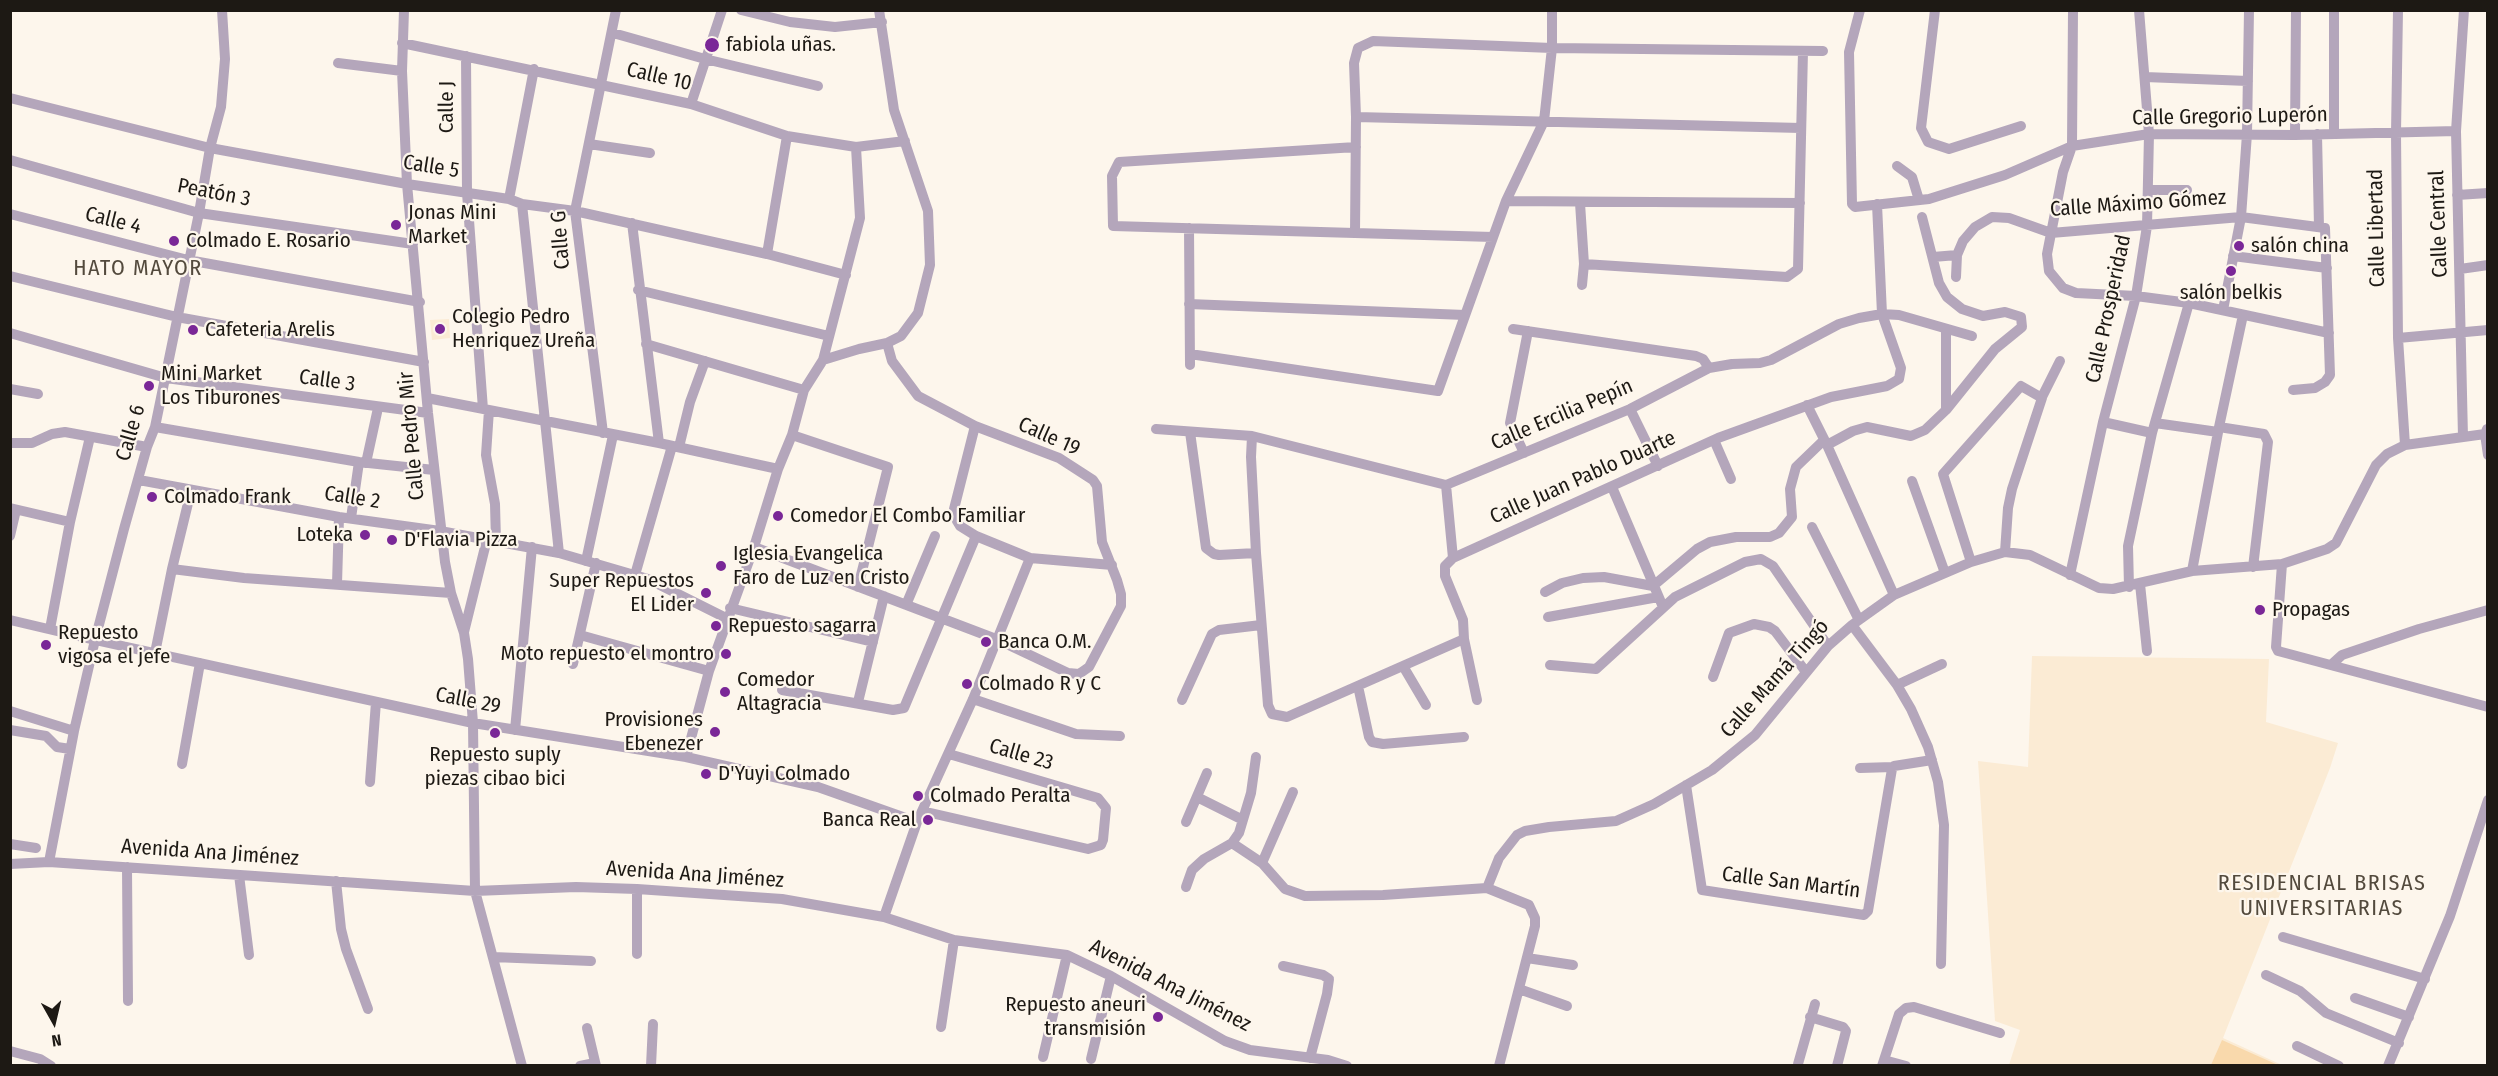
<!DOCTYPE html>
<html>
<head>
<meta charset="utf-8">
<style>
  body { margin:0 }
  #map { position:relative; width:2498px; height:1076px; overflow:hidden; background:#fdf6ec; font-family:"Fira Sans Condensed",sans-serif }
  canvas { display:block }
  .frame { position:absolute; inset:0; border:12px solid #1d1914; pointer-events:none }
  .north { position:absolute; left:24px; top:992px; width:60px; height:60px; -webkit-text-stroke:4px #fdf6ec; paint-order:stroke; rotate:172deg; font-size:16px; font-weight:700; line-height:24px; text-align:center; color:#1d1914 }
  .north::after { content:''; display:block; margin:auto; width:21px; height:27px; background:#1d1914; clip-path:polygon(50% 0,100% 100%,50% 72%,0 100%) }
</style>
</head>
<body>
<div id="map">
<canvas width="2498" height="1076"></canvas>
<div class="frame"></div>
<div class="north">N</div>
</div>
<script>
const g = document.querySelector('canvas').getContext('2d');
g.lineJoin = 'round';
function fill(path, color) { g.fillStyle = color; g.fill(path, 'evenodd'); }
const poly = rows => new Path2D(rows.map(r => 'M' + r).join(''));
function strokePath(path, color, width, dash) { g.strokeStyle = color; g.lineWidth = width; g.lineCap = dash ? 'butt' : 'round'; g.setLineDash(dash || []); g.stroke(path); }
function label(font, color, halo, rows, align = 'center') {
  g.font = font + ' "Fira Sans Condensed",sans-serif'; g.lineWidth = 4.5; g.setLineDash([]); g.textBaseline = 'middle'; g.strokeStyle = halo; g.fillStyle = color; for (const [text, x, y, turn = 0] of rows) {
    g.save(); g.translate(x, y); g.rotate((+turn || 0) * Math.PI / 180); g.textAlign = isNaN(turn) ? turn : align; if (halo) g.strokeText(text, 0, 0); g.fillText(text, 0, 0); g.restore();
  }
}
fill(poly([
  [449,319,450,338,432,340,430,320],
  [2032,656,2269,659,2266,722,2338,743,2330,768,2223,1038,2282,1065,2009,1065,2020,1030,1995,1021,1978,761,2028,767]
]), '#fbebd4');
fill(poly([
  [2222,1040,2278,1065,2211,1065]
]), '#f9d9ac');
strokePath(poly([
  [404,10,402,71,407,184,428,413,445,562,451,593,464,633,468,659,473,723,475,891,522,1066],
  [741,10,790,22,835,27,882,22],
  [1860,10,1849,52,1852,204,1855,207,1929,199,2005,175,2072,146,2149,134,2295,135,2456,131],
  [1935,10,1921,128,1928,142,1949,149,2021,126],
  [2073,10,2072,146,2063,172,2047,254,2049,271,2063,288,2076,293,2136,296,2189,303,2329,333],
  [2398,10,2396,133,2398,338,2405,445],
  [613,33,705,59,818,86],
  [402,43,691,104,787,136,856,147,905,141],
  [466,56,467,193,483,409],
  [338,63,402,71],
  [2145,77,2248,81],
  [10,98,210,148,407,184,509,199,522,204,575,211,767,254,846,275],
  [691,104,722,10],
  [1356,117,1801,128],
  [2317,134,2319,227],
  [2334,134,2334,10],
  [2295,135,2296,10],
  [589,144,650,153],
  [1356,147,1119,162,1112,176,1113,226,1493,237],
  [10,160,199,213,413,244],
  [1897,166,1912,177,1919,200],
  [2148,190,2187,190],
  [2457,195,2488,193],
  [509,199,534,69],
  [1506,201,1800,203],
  [1580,203,1584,264,1582,285],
  [522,204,559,553],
  [10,214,188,260,420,302],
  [632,223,659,443],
  [1189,228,1190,365],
  [1355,233,1356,117,1354,63,1358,48,1373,41,1552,48,1552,10],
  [767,254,787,136],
  [2233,256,2327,268],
  [1933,257,1957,255],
  [1584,264,1787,277,1798,269,1803,51],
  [2460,269,2488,265],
  [10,276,177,317,424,362],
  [1956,277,1957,255,1963,241,1975,227,1992,217,2009,218,2051,233,2241,217,2325,228,2330,375,2325,382,2315,388,2293,390],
  [638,290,829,336],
  [1189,304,1465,315],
  [2223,310,2241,217,2247,134,2249,10],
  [1513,329,1696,356,1703,359,1709,368],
  [1946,329,1946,410],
  [10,333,166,378,428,413],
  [2398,338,2488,330],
  [646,344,804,390],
  [1190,354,1438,391,1506,201,1544,121,1552,48,1823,51],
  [823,360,859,349,887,343,901,336,918,313,930,265,928,211,894,110,879,10],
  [10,389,38,394],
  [2042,397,2060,361],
  [427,398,659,443,778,469],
  [1807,405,1827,445,1894,595],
  [1630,409,1658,466],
  [489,410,486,455,495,504,496,541],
  [2103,422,2152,433],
  [2155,423,2218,432],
  [975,426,954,509,957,521,960,526,976,536,1030,558,1112,565],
  [155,427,359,462,434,470],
  [2219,427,2264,434,2268,442,2253,567],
  [1156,429,1252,436,1446,485,1630,409,1709,368,1732,364,1760,363,1771,360,1839,324,1859,318,1882,314,1899,315,1972,336],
  [2487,429,2485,434,2488,455],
  [1190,432,1206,548,1214,554,1219,555,1256,553],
  [603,433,575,211,616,10],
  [792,435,888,467,858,587],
  [1252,436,1251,457,1256,553,1268,705,1272,714,1287,717,1464,639,1463,620,1445,576,1445,566,1453,558,1718,438,1831,397,1887,386,1899,379,1901,368,1882,314,1877,204],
  [2463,437,2456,131,2464,10],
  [1714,440,1731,479],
  [10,443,32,443,52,434,65,432,147,447],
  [1827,445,1853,431,1867,427,1911,436,1925,430,1946,410,1995,349,2022,327,2021,317,2005,312,1983,316,1962,309,1947,297,1939,283,1922,217],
  [679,447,690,402,705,361],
  [1524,453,1510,423,1528,331],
  [366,463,378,408],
  [139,480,339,517,440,531,559,553,648,579,726,618],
  [1912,481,1945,573],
  [1446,485,1453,558],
  [1612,487,1663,607],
  [191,491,172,569,244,578,451,593],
  [10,508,70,522],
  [351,518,359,462],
  [1812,527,1859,620],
  [10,536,16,510],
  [754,547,996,639,1068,673,1079,674,1089,667,1121,606,1121,594,1117,580,1102,542,1097,486,1093,480,1059,458,975,426,918,396,892,361,887,343],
  [586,561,613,435],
  [1971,562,1943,474,2021,386,2042,398,2012,489,2008,508,2005,552],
  [2282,564,2276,647,2278,651,2488,707],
  [2192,571,2219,427,2243,315],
  [635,575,672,446],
  [2070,575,2103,422,2136,296,2147,226,2149,134,2139,10],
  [337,584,339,517],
  [2140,584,2147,651],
  [2129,587,2128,546,2152,433,2189,303],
  [1545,592,1562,583,1583,578,1604,577,1653,586,1697,549,1710,542,1736,537,1770,537,1779,533,1792,517,1790,489,1796,467,1824,440],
  [906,605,935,536],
  [730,608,873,642],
  [1548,617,1658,597],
  [10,620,95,640,473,723,686,757,818,787,917,822],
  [1852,625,1897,685,1911,709,1928,747,1938,782,1944,825,1941,964],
  [50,629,70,522,90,437],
  [464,632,487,539],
  [580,635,709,671],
  [1464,639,1477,700],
  [155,653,172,569],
  [573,664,596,563],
  [1550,665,1596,669,1675,597,1745,562,1761,559,1773,566,1828,646],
  [2331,665,2342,655,2419,629,2488,610],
  [1403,666,1426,705],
  [1713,677,1729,633,1754,624,1769,627,1775,631,1806,672],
  [1897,685,1942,664],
  [1358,686,1369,737,1372,742,1383,744,1464,737],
  [782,690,893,710,904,708,976,536],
  [973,699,1076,734,1120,736],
  [1182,700,1212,634,1219,630,1261,625],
  [858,702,884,596],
  [10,711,74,731],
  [10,730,46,736,57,747,70,749],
  [515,730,532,547],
  [686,757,709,671,754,547,778,469,792,435,804,390,823,360,860,218,856,147],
  [182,764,200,663],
  [1860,768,1893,767],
  [370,782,376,702],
  [1686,785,1702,890,1864,915,1868,911,1892,769,1894,766,1932,760],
  [1197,797,1243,820],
  [922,811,1088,849,1101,845,1103,840,1106,808,1098,798,949,754],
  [1186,822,1207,773],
  [1232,843,1262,863,1285,889,1305,896,1383,895,1487,888,1529,905,1535,918,1535,926,1499,1066],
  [10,844,36,848],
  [49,862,74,731,95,640,124,529,147,447,155,427,199,213,210,148,221,107,225,59,222,10],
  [1262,863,1293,792],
  [10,864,49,862,475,891,576,887,637,889,782,899,884,917,954,940,1067,955,1111,976,1225,1041,1250,1050,1328,1060,1347,1066],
  [127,867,128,1001],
  [239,875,249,955],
  [336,881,341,929,346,949,368,1009],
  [1186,887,1192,870,1204,859,1232,843,1239,833,1251,793,1256,757],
  [1487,888,1499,858,1517,835,1525,831,1549,827,1616,821,1654,804,1712,770,1755,735,1828,646,1852,625,1894,595,1971,562,2005,552,2030,555,2099,588,2113,589,2192,571,2282,564,2327,549,2336,543,2376,465,2387,454,2405,445,2485,434],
  [637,889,637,954],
  [884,917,917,822,973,699,1030,558],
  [2283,937,2425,979],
  [493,957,591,961],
  [1527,958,1573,965],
  [1283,966,1323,975,1329,979,1327,994,1310,1058],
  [2266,975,2300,991,2326,1013,2399,1043],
  [1519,989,1567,1006],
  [2355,998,2409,1017],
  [1810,1017,1843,1027,1846,1031,1837,1066],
  [941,1027,954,940],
  [587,1028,596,1066],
  [2297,1046,2339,1066],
  [10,1051,40,1059,51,1066],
  [1043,1057,1067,955],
  [1091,1059,1111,976],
  [1884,1060,1906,1066],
  [1798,1064,1815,1004],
  [580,1066,595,1063],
  [651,1066,653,1024],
  [1882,1066,1899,1014,1906,1008,1914,1007,2000,1033],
  [2388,1066,2450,916,2488,800]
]), '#b4a6bb', 10);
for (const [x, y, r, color] of [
  [712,45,8,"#7a2797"],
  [396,225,6,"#7a2797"],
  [174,241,6,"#7a2797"],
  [2239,246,6,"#7a2797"],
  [2231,271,6,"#7a2797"],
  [440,329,6,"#7a2797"],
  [193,330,6,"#7a2797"],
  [149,386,6,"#7a2797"],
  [152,497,6,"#7a2797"],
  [778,516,6,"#7a2797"],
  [365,535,6,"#7a2797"],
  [392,540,6,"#7a2797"],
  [721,566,6,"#7a2797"],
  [706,593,6,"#7a2797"],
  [2260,610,6,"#7a2797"],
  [716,626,6,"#7a2797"],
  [986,642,6,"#7a2797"],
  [46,645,6,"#7a2797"],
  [726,654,6,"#7a2797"],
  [967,684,6,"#7a2797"],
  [725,692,6,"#7a2797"],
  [715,732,6,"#7a2797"],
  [495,733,6,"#7a2797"],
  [706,774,6,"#7a2797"],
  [918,796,6,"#7a2797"],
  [928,820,6,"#7a2797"],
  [1158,1017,6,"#7a2797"]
]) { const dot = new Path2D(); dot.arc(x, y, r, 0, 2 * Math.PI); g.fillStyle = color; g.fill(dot); strokePath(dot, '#fdf6ec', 2); }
label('21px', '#1d1914', '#fdf6ec', [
  ["fabiola uñas.",726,45],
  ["Jonas Mini",408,213],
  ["Market",408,237],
  ["Colmado E. Rosario",186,241],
  ["salón china",2251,246],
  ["salón belkis",2231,293,"center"],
  ["Colegio Pedro",452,317],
  ["Henriquez Ureña",452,341],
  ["Cafeteria Arelis",205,330],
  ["Mini Market",161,374],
  ["Los Tiburones",161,398],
  ["Colmado Frank",164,497],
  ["Comedor El Combo Familiar",790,516],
  ["Loteka",353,535,"right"],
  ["D'Flavia Pizza",404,540],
  ["Iglesia Evangelica",733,554],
  ["Faro de Luz en Cristo",733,578],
  ["Super Repuestos",694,581,"right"],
  ["El Lider",694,605,"right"],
  ["Propagas",2272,610],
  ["Repuesto sagarra",728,626],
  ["Repuesto",58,633],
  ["vigosa el jefe",58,657],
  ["Banca O.M.",998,642],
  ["Moto repuesto el montro",714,654,"right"],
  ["Comedor",737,680],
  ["Altagracia",737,704],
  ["Colmado R y C",979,684],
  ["Provisiones",703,720,"right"],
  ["Ebenezer",703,744,"right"],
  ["Repuesto suply",495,755,"center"],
  ["piezas cibao bici",495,779,"center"],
  ["D'Yuyi Colmado",718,774],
  ["Colmado Peralta",930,796],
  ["Banca Real",916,820,"right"],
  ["Repuesto aneuri",1146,1005,"right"],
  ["transmisión",1146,1029,"right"]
], 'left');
label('21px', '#1d1914', '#fdf6ec', [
  ["Calle 10",659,77,13],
  ["Calle J",447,107,-90],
  ["Calle Gregorio Luperón",2230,117,-1],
  ["Calle 5",431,167,9],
  ["Peatón 3",214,193,11],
  ["Calle Máximo Gómez",2138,204,-4],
  ["Calle 4",113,221,14],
  ["Calle Central",2439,224,-92],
  ["Calle Libertad",2377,228,-91],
  ["Calle G",561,240,-94],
  ["Calle Prosperidad",2109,309,-78],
  ["Calle 3",327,381,8],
  ["Calle Ercilia Pepín",1562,415,-23],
  ["Calle 6",131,433,-74],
  ["Calle Pedro Mir",412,436,-95],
  ["Calle 19",1049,437,24],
  ["Calle Juan Pablo Duarte",1583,478,-24],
  ["Calle 2",352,498,9],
  ["Calle Mamá Tingó",1775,679,-48],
  ["Calle 29",468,701,11],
  ["Calle 23",1021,755,16],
  ["Avenida Ana Jiménez",210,853,4],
  ["Avenida Ana Jiménez",695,875,4],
  ["Calle San Martín",1791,883,7],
  ["Avenida Ana Jiménez",1170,986,27]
]);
g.letterSpacing = '1.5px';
label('22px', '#534a3d', '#fdf6ec', [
  ["HATO MAYOR",138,269],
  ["RESIDENCIAL BRISAS",2322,884],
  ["UNIVERSITARIAS",2322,909]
]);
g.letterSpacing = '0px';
</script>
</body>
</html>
